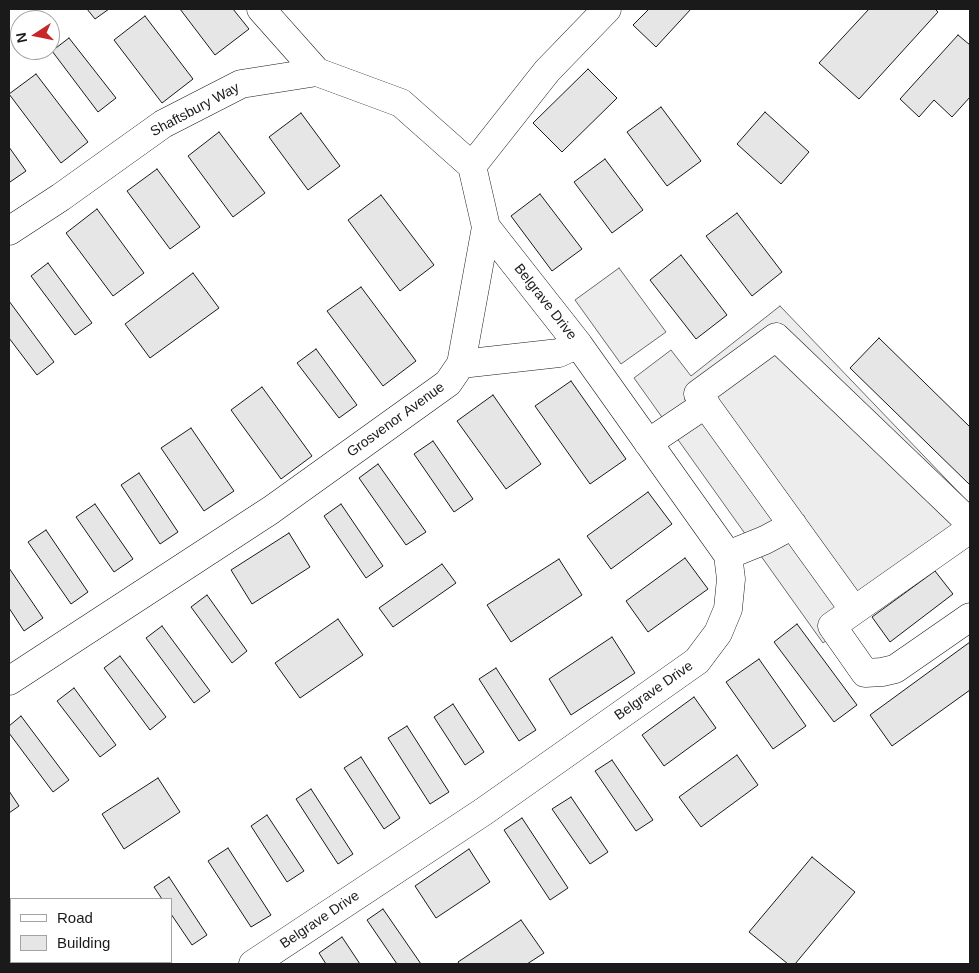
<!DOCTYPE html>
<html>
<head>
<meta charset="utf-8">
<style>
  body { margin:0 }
  #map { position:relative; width:979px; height:973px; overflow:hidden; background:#fff; font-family:Arial,sans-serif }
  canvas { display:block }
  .frame { position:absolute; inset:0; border:10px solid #1a1a1a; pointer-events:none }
  .legend { position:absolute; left:10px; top:898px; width:162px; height:65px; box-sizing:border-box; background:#fff; border:1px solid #a3a3a3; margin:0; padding:6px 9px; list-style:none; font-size:15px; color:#1a1a1a }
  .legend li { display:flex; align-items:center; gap:10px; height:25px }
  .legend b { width:25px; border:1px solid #a3a3a3 }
  .north { position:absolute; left:10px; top:10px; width:50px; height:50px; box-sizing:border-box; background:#fff; border:1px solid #a3a3a3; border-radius:50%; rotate:259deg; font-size:14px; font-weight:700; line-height:20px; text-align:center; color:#1a1a1a }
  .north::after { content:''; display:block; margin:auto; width:18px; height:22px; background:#c62828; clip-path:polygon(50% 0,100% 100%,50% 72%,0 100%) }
</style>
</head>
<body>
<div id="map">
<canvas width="979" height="973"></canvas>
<div class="frame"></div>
<ul class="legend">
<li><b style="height:6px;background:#fff"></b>Road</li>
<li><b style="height:14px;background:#e6e6e6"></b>Building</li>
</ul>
<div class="north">N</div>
</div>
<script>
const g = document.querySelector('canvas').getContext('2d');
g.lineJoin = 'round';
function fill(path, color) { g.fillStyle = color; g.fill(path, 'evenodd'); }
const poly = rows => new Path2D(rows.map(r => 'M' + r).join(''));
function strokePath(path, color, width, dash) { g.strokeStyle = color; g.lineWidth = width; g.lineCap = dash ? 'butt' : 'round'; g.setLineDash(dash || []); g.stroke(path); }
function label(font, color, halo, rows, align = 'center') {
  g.font = font + ' Arial,sans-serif'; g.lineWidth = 4; g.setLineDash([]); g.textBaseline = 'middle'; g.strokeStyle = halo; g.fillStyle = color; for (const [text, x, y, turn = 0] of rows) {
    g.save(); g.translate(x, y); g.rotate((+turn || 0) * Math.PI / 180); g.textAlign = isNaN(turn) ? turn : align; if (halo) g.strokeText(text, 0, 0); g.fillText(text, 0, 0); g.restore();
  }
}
const parking = poly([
  [619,268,666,332,621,364,575,300,619,268],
  [780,306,970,504,970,530,823,643,634,378,671,350,691,376,780,306]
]);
fill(parking, '#ededed');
strokePath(parking, '#6a6a6a', 1);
const building = poly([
  [87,9,109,9,95,19,87,9],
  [180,9,233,9,249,29,215,55,180,9],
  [649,9,691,9,656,47,633,25,649,9],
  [869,9,935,9,938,12,859,99,819,63,869,9],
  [145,16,193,79,162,103,114,40,145,16],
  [958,35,970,45,970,97,952,117,934,100,919,117,900,99,958,35],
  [69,38,116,98,98,112,52,51,69,38],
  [588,69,617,98,562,152,533,123,588,69],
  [36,74,88,142,61,163,9,94,36,74],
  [661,107,701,161,667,186,627,132,661,107],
  [765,112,809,152,781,184,737,144,765,112],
  [301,113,340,166,308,190,269,137,301,113],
  [219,132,265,193,233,217,188,156,219,132],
  [9,147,26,171,10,182,9,181,9,147],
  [605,159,643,210,612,233,574,182,605,159],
  [157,169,200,227,170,249,127,191,157,169],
  [540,194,582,249,552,271,511,216,540,194],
  [381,195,434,265,400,291,348,220,381,195],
  [97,209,144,273,113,296,66,233,97,209],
  [737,213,782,272,752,296,706,236,737,213],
  [681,255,727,315,696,339,650,280,681,255],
  [48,263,92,323,75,335,31,276,48,263],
  [193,273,219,308,150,358,125,324,193,273],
  [361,287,416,361,383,386,327,311,361,287],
  [9,301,54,362,37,375,9,338,9,301],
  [879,338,970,427,970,485,850,368,879,338],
  [316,349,357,405,339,418,297,363,316,349],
  [571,381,626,459,590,484,535,406,571,381],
  [262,387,312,456,281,479,231,410,262,387],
  [493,395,541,464,506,489,457,421,493,395],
  [191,428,234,491,204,511,161,448,191,428],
  [433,441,473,499,454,512,414,454,433,441],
  [378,464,426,532,406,545,359,478,378,464],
  [139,473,178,532,160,544,121,485,139,473],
  [648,492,672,524,611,569,587,536,648,492],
  [95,504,133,559,114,572,76,517,95,504],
  [341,504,383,566,366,578,324,516,341,504],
  [46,530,88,592,71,604,28,542,46,530],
  [289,533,310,567,252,604,231,570,289,533],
  [685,558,708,589,648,632,626,601,685,558],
  [559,559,582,595,511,642,487,605,559,559],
  [442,564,456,583,393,627,379,608,442,564],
  [9,568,43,618,24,631,9,608,9,568],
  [935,571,953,594,890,642,872,617,935,571],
  [207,595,247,651,232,663,191,607,207,595],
  [338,619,363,655,300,698,275,663,338,619],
  [797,624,857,705,834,722,774,642,797,624],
  [162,626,210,691,194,703,146,638,162,626],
  [612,637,635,673,571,715,549,679,612,637],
  [970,642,970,690,892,746,870,715,970,642],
  [120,656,166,717,150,730,104,668,120,656],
  [759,659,806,726,773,749,726,682,759,659],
  [496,668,536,730,519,741,479,679,496,668],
  [74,688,116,745,100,757,57,701,74,688],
  [694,697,716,728,664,766,642,735,694,697],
  [453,704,484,752,465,765,434,717,453,704],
  [21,716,69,780,53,792,9,733,9,726,21,716],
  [407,726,449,792,430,804,388,738,407,726],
  [737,755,758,785,701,827,679,797,737,755],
  [361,757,400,818,384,829,344,768,361,757],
  [612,760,653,820,636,831,595,771,612,760],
  [158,778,180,812,124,849,102,814,158,778],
  [311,789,353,854,338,864,296,799,311,789],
  [9,791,19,806,9,813,9,791],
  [571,797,608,852,590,864,552,809,571,797],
  [267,815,304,871,287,882,251,826,267,815],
  [522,818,568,888,550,900,504,830,522,818],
  [228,848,271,915,251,927,208,861,228,848],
  [469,849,490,882,436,918,415,886,469,849],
  [812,857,855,892,795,964,788,964,749,932,812,857],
  [169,877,207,935,192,945,171,914,171,899,162,899,154,887,169,877],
  [383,909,421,964,397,964,367,920,383,909],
  [521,920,544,953,527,964,459,964,458,962,521,920],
  [342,937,360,964,326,964,319,953,342,937],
  [63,962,92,962,93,964,65,964,63,962],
  [133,962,164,962,165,964,135,964,133,962]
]);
fill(building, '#e6e6e6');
strokePath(building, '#1a1a1a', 1);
const minor = poly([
  [261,9,317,72],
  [472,166,547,71,607,9],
  [9,231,61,197,163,124,241,84,317,72,401,103,472,166],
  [461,364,559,353,578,344],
  [648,443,706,404],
  [970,529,832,626,865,673,882,672,895,669,970,617],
  [728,555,765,540,793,525],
  [854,610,698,394,776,337,970,523],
  [9,681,271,510,448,383,461,364,486,227,472,166],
  [253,964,483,812,697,661,718,633,728,609,731,579,728,555,578,344,486,227]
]);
strokePath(minor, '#1a1a1a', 29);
strokePath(minor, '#fff', 28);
label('14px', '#1a1a1a', '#fff', [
  ["Shaftsbury Way",195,110,-28],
  ["Belgrave Drive",545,302,52],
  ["Grosvenor Avenue",396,420,-36],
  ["Belgrave Drive",654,691,-35],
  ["Belgrave Drive",320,920,-34]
]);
</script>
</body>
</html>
